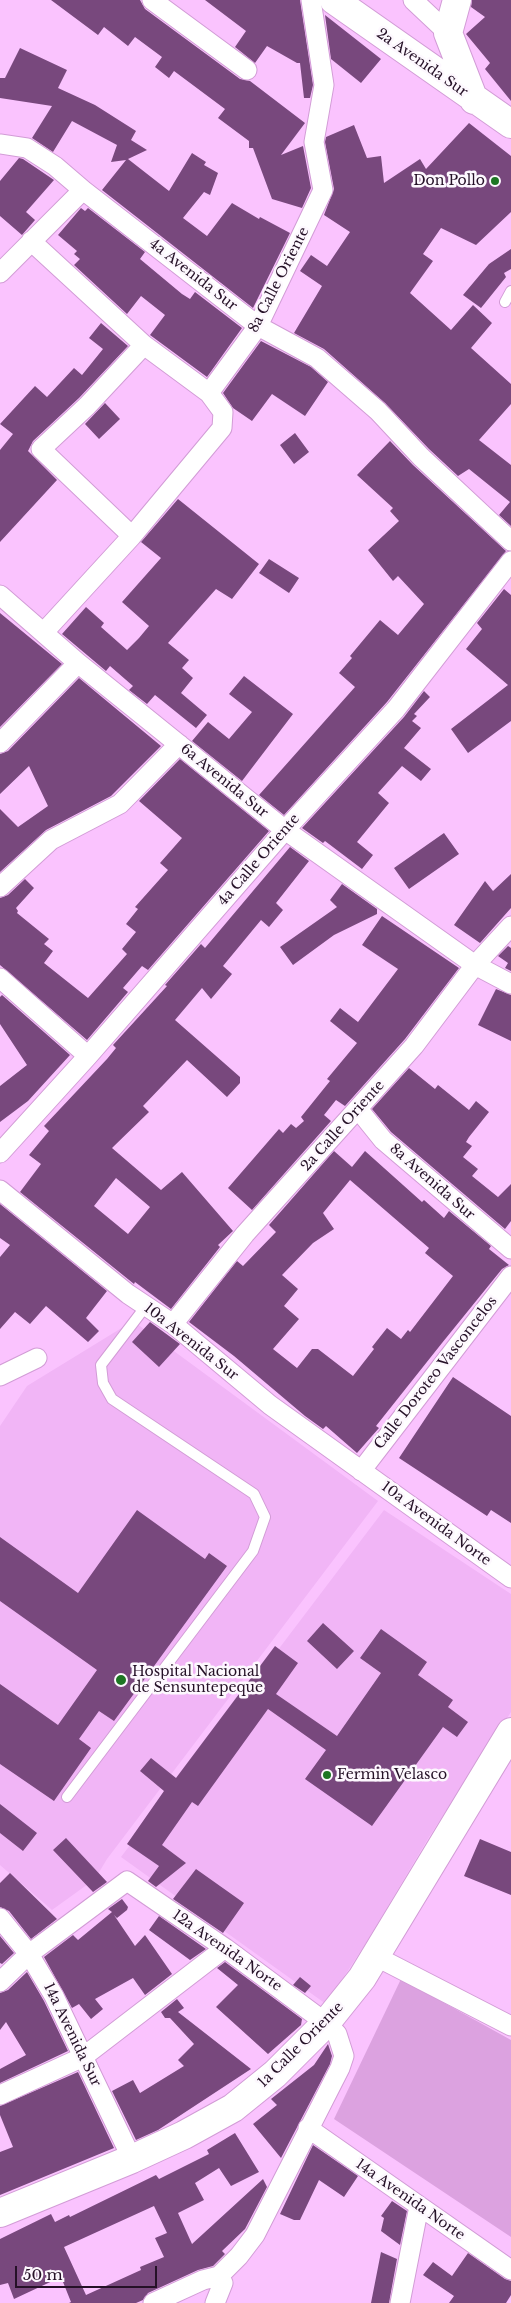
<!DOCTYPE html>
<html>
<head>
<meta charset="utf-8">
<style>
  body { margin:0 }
  #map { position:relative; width:511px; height:2303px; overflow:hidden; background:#fac3fe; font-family:"Libre Baskerville",serif }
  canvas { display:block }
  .scale { position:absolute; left:15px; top:2266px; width:142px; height:22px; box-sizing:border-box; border:2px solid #251127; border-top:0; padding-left:6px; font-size:15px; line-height:18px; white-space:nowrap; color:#251127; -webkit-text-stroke:4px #fdf8fe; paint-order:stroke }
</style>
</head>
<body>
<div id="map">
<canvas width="511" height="2303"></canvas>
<div class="scale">50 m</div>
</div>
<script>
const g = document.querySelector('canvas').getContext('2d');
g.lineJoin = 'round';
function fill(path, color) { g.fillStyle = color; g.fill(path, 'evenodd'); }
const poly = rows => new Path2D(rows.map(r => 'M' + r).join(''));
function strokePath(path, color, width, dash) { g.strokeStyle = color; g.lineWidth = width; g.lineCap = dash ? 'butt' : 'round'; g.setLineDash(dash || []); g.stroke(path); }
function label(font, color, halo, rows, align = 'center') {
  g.font = font + ' "Libre Baskerville",serif'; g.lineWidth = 5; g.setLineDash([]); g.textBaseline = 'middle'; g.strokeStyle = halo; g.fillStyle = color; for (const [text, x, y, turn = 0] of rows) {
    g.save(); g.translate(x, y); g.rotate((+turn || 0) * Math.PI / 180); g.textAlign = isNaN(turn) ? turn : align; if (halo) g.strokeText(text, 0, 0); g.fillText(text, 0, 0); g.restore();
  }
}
fill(poly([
  [133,1321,378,1501,107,1859,95,1879,52,1910,0,1865,0,1426,27,1386],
  [384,1510,511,1594,511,1712,429,1837,366,1943,326,2004,121,1857]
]), '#f1b5f6');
fill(poly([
  [401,1979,511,2040,511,2237,334,2119]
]), '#dca2e0');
fill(poly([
  [51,0,140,0,145,9,240,79,250,81,305,123,281,155,303,146,311,188,302,208,272,199,253,148,249,148,249,141,218,118,225,109,174,71,169,78,155,67,162,57,135,37,128,46,104,27,98,35],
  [205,0,300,0,313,85,310,98,304,98,300,63,297,63,267,46,255,63,235,47,246,31],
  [472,0,511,0,511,101,485,69,490,63,466,34,485,17,471,7],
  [325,15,381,59,361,83,331,59],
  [20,48,67,70,58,88,95,105,136,131,131,140,147,150,128,159,169,191,192,153,206,162,204,165,218,173,210,195,204,192,183,218,207,236,232,203,259,219,260,217,290,233,253,308,102,190,126,160,111,162,117,145,72,121,53,152,32,138,52,106,0,98,0,78,5,78],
  [469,123,511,156,511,212,476,245,441,228,423,254,433,261,410,293,451,330,473,305,492,323,471,348,511,384,511,404,479,440,511,465,511,526,499,515,510,502,469,469,458,476,429,449,385,403,324,349,294,333,322,286,300,271,311,255,327,266,350,232,324,215,334,189,325,142,326,137,354,125,367,158,381,156,384,183,420,159,426,169],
  [19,158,23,159,54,180,26,212,35,220,22,235,0,216,0,181],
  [81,208,85,211,88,208,145,252,140,259,182,294,190,299,195,292,242,328,207,377,150,335,165,315,141,296,127,314,74,265,80,259,74,254,77,251,58,235],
  [511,249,511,269,504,273,506,277,481,308,463,295,489,264],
  [101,323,128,346,79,398,33,441,28,451,57,480,0,542,0,450,13,434,0,424,35,386,47,397,74,368,82,375,103,349,89,338],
  [261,341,311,367,328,382,305,416,272,394,252,421,233,408,223,393],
  [105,403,120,419,99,439,85,424],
  [295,433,309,452,294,464,280,445],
  [390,441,413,465,506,551,387,702,284,815,259,795,355,687,339,673,352,658,350,656,380,620,398,635,424,604,398,576,393,581,368,550,399,521,390,511,393,508,357,475],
  [178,499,259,564,232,599,216,589,168,643,189,660,182,668,193,678,181,693,207,715,196,728,155,695,147,704,129,690,133,686,110,666,106,671,62,634,86,607,104,623,101,627,127,650,139,638,149,626,122,602,161,558,141,542],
  [269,559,299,578,289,593,259,573],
  [504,589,511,595,511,721,468,753,451,729,508,685,466,649,482,629,477,623],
  [0,613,62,664,0,727],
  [244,676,293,714,242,781,192,741,208,722,229,739,252,712,229,694],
  [79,678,161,746,111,796,46,830,0,872,0,809,18,827,48,806,29,766,0,794,0,754,8,751],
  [424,691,430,697,414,714,417,716,412,721,421,728,404,748,431,769,421,781,402,766,378,793,389,803,357,842,373,855,362,869,325,841,323,843,302,828,404,717],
  [180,759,269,831,148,970,142,966,123,988,128,992,87,1040,0,965,0,898,8,895,25,879,34,888,16,908,18,911,17,913,49,939,44,944,53,951,44,963,88,998,127,954,122,949,136,932,126,924,138,909,135,907,168,870,160,863,182,838,139,801],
  [444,833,459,854,409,889,394,868],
  [290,847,309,861,276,903,283,910,269,927,261,920,223,966,232,974,211,999,202,988,175,1020,240,1077,240,1083,227,1097,187,1060,143,1106,149,1112,112,1148,161,1190,182,1172,233,1231,218,1245,220,1247,171,1309,135,1282,134,1284,20,1192,41,1164,29,1155,49,1131,44,1126,107,1059,116,1048,113,1045,167,986,165,985,201,944,205,948],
  [116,1178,150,1207,128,1234,94,1206],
  [511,874,511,908,480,943,454,925,485,881,493,891],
  [342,884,377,909,377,914,334,935,293,965,280,947,337,907,330,900],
  [382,916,459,968,405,1039,345,1106,336,1100,324,1115,331,1121,252,1210,228,1188,279,1129,283,1133,291,1124,296,1128,304,1121,301,1117,330,1081,327,1079,357,1043,330,1021,340,1008,358,1022,398,969,362,945],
  [508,946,511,948,511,971,505,968,508,963,498,956],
  [496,989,511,995,511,1041,478,1025],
  [2,995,70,1055,28,1101,0,1122,0,1086,27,1065,0,1024,0,997],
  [409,1068,435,1089,438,1085,469,1110,476,1101,489,1112,469,1137,466,1142,472,1146,463,1157,478,1169,472,1176,498,1197,511,1184,511,1221,505,1229,391,1132,372,1109],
  [334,1151,352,1167,365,1151,422,1202,424,1200,444,1218,449,1211,491,1246,489,1249,509,1265,502,1269,442,1343,376,1426,379,1428,357,1453,326,1426,323,1429,305,1416,234,1356,189,1322,237,1261,243,1266,276,1232,269,1225],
  [350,1180,429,1248,425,1253,453,1276,410,1332,408,1330,401,1339,387,1328,372,1347,374,1349,353,1376,318,1349,312,1349,297,1368,273,1349,299,1319,284,1306,298,1289,282,1275,313,1243,334,1229,323,1213],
  [0,1204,107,1291,86,1318,99,1331,88,1342,46,1306,30,1324,15,1312,0,1329,0,1257,10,1245,0,1238],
  [150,1322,180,1344,159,1367,132,1342],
  [453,1377,511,1416,511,1523,491,1510,487,1516,399,1458],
  [137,1510,205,1559,209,1553,227,1566,114,1721,99,1711,79,1739,91,1748,54,1801,0,1764,0,1684,58,1725,97,1670,0,1601,0,1537,78,1593],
  [323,1623,354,1651,337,1669,307,1641],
  [381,1629,427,1662,418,1675,453,1700,448,1707,468,1722,457,1737,443,1727,372,1826,305,1779,326,1750,268,1709,198,1806,192,1802,162,1845,186,1863,156,1887,148,1881,159,1866,127,1844,164,1791,140,1771,151,1758,176,1778,275,1646,298,1663,276,1694,337,1736,381,1673,360,1658],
  [0,1804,37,1833,23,1851,0,1833],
  [66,1838,107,1882,93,1892,53,1850],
  [480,1839,511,1852,511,1895,464,1876],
  [196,1869,244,1903,223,1933,173,1899],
  [10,1873,57,1919,31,1939,9,1911,0,1907,0,1883],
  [122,1899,128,1907,127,1910,117,1918,114,1915,135,1946,145,1935,172,1974,145,1995,133,1978,95,1999,103,2009,91,2019,79,2004,72,2008,44,1957,73,1935,78,1940,112,1912,108,1909],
  [159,1916,206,1949,190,1960,149,1930],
  [0,1936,14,1953,2,1964,0,1963],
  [225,1962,302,2019,301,2025,268,2054,216,2007,238,1985,217,1968],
  [27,1972,44,2001,68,2051,0,2083,0,2069,26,2055,6,2022,0,2030,0,1993,8,1990],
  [300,1977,311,1986,305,1993,293,1985],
  [177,1999,184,2008,178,2012,251,2069,158,2130,136,2140,112,2091,133,2080,140,2093,184,2066,178,2060,194,2044,170,2018,165,2018,161,2012],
  [328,2044,332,2056,330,2064,281,2158,253,2124,277,2105,271,2099,314,2065],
  [78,2072,114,2148,0,2195,0,2152,13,2147,0,2115,0,2106],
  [235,2133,259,2172,231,2186,219,2168,195,2183,204,2200,178,2213,192,2244,263,2179,267,2187,245,2229,222,2251,225,2254,213,2266,198,2270,148,2293,143,2300,136,2303,69,2303,71,2302,61,2277,14,2299,8,2283,0,2285,0,2239,51,2214,55,2222,69,2215,70,2217,156,2175,159,2179,209,2154,207,2150],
  [154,2206,167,2233,155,2238,164,2257,140,2267,141,2270,86,2295,64,2247],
  [313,2145,358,2176,344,2197,319,2180,300,2220,294,2220,280,2214],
  [392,2201,407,2211,400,2245,381,2231,384,2218,381,2216],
  [381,2252,397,2259,389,2303,371,2303],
  [468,2253,505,2279,511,2281,511,2295,506,2303,449,2303,454,2296,423,2275,433,2262,452,2276]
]), '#78487d');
const lane = poly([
  [505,302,511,291],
  [67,1797,253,1551,265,1517,254,1494,112,1399,103,1383,101,1365,146,1306]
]);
const street = poly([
  [152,0,247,70],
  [413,0,448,33],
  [0,144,27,148,55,166,83,190,258,326,317,358,378,411,421,457,511,541],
  [31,241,144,345,209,393],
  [0,273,83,190],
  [132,536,41,449,87,406,144,345],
  [0,595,78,663,285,830,475,965,511,984],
  [44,632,132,536,222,428,223,412,209,393,258,326,323,190,314,142,324,85,311,0],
  [0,743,78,663],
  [0,887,51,840,120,804,179,744],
  [0,978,88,1056],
  [358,1109,383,1140,511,1249],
  [0,1153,88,1056,285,830,396,709,511,561],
  [0,1190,128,1294,173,1324,270,1405,511,1578],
  [173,1324,245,1234,414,1046,475,965,511,926],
  [0,1376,37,1358],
  [361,1471,511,1276],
  [0,1918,29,1954,54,1996,132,2159],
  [375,1956,511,2026],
  [0,1982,29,1954,127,1881,225,1948,326,2023,337,2034,344,2056,340,2068,255,2235,239,2256,219,2276,203,2280,153,2303],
  [0,2095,83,2057,225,1948],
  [308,2128,511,2270],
  [215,2303,223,2283,219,2276],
  [400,2303,419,2206]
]);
const secondary = poly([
  [334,0,511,124],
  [457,0,448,33,474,100],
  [0,2213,132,2159,184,2135,233,2108,275,2074,326,2023,362,1978,511,1732]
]);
strokePath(lane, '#d29cd6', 12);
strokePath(street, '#d29cd6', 21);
strokePath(secondary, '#d29cd6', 30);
strokePath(lane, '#fff', 10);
strokePath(street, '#fff', 19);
strokePath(secondary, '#fff', 28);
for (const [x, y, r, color] of [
  [495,181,5,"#1d7623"],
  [121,1680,6,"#1d7623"],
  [327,1775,5,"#1d7623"]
]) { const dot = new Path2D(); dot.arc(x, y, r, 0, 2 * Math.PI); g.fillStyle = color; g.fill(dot); strokePath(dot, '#fdf8fe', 2); }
label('14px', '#251127', '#fdf8fe', [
  ["2a Avenida Sur",422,63,35],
  ["4a Avenida Sur",193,275,38],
  ["8a Calle Oriente",279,280,-63],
  ["6a Avenida Sur",224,781,39],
  ["4a Calle Oriente",259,860,-49],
  ["2a Calle Oriente",343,1126,-48],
  ["8a Avenida Sur",432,1182,41],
  ["10a Avenida Sur",191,1342,38],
  ["Calle Doroteo Vasconcelos",436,1373,-52],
  ["10a Avenida Norte",436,1524,36],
  ["12a Avenida Norte",227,1951,35],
  ["14a Avenida Sur",72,2035,64],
  ["1a Calle Oriente",301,2045,-45],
  ["14a Avenida Norte",410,2200,35]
]);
label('14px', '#251127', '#fdf8fe', [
  ["Don Pollo",485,181,"right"],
  ["Hospital Nacional",132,1672],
  ["de Sensuntepeque",132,1688],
  ["Fermin Velasco",337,1775]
], 'left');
</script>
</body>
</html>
